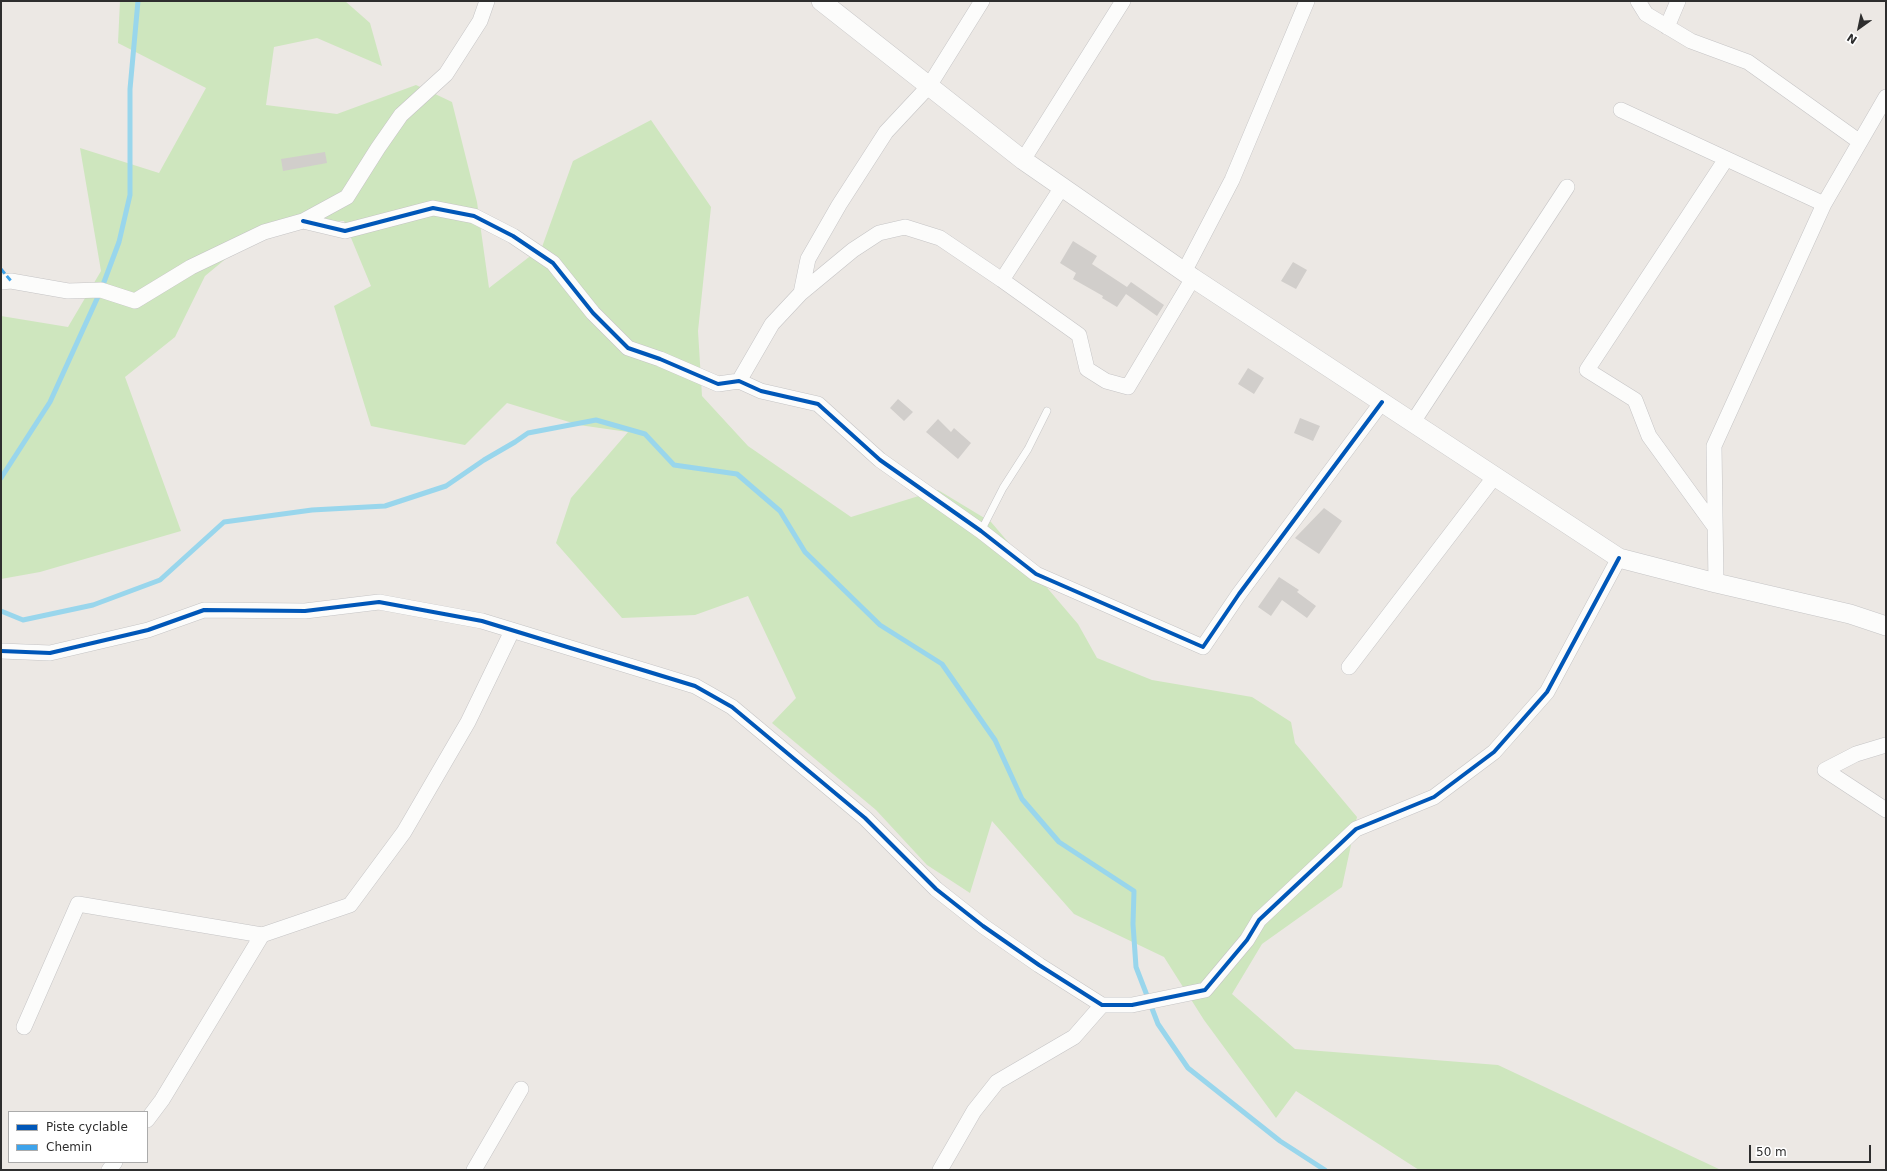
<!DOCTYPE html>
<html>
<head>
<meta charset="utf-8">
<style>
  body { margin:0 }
  #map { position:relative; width:1887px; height:1171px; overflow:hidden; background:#ece8e4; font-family:"DejaVu Sans",sans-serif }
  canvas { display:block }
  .frame { position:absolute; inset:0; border:2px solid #2e2e2e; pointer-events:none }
  .legend { position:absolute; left:8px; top:1111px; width:140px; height:52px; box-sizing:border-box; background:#fff; border:1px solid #ababab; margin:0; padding:5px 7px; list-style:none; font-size:12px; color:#2e2e2e }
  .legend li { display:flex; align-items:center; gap:8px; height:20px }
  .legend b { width:20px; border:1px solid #ababab }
  .north { position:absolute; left:1839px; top:8px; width:40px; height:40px; -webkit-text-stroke:3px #fff; paint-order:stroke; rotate:213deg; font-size:11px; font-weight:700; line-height:16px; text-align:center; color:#2e2e2e }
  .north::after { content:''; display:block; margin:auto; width:14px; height:18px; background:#2e2e2e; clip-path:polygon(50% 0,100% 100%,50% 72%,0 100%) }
  .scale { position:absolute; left:1749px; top:1145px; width:122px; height:18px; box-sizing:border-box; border:2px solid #2e2e2e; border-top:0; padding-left:5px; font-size:12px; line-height:14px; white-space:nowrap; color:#2e2e2e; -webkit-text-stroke:3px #fff; paint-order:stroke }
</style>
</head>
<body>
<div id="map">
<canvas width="1887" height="1171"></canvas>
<div class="frame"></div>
<ul class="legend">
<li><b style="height:5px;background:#0057b8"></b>Piste cyclable</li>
<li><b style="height:5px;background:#3ea3eb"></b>Chemin</li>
</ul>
<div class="north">N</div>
<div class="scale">50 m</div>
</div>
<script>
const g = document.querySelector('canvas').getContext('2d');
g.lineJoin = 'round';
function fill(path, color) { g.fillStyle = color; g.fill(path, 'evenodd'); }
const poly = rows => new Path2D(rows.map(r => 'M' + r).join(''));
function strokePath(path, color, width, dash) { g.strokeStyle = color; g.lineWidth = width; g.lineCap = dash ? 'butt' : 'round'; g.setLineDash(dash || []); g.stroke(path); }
fill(poly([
  [120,1,345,1,370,23,382,66,317,38,274,47,266,105,337,114,416,85,452,102,477,202,489,288,542,247,573,161,651,120,711,207,698,331,702,396,748,446,851,517,938,490,991,522,1078,624,1097,658,1152,680,1252,697,1291,722,1295,743,1357,817,1342,887,1262,944,1232,994,1295,1049,1498,1065,1721,1170,1419,1170,1296,1091,1276,1118,1204,1020,1164,957,1074,914,992,821,970,893,927,865,876,810,772,723,796,698,748,596,695,615,622,618,556,543,571,498,628,432,579,425,507,403,465,445,371,426,334,306,371,286,344,221,270,222,205,276,175,337,125,377,181,531,40,572,1,579,1,316,68,327,101,271,80,148,159,173,206,88,118,43]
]), '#cee6be');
strokePath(poly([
  [1,478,50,402,101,290,119,242,130,195,130,89,138,1],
  [1,611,23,620,93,605,160,580,224,522,312,510,385,506,446,486,484,460,515,442,528,433,596,420,645,434,674,465,737,474,780,511,805,552,880,625,942,664,995,740,1022,799,1059,842,1134,891,1133,924,1136,967,1158,1024,1188,1068,1280,1141,1325,1170]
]), '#99d6ec', 5);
fill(poly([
  [325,152,327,163,283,171,281,159],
  [1073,241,1097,256,1092,264,1127,287,1131,282,1164,305,1157,316,1126,294,1117,307,1102,298,1103,296,1073,279,1076,273,1060,263],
  [1293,262,1307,270,1296,289,1281,281],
  [1248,368,1264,378,1254,394,1238,384],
  [898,399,913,412,904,421,890,408],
  [1300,418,1320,426,1313,441,1294,433],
  [938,419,951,432,954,428,971,443,958,459,926,432],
  [1324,508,1342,521,1319,554,1295,538],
  [1279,577,1299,590,1297,592,1316,606,1307,618,1282,600,1271,616,1258,607]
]), '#d1cecb');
const service = poly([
  [981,531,1003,488,1028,449,1047,411]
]);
const minor = poly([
  [1638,1,1646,14,1691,41,1748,62,1860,142],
  [1667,27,1678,1],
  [1621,110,1824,204],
  [1023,160,1123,1],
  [303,221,345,231,433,208,474,216,513,236,553,263,593,313,628,348,660,359,718,384,739,381,761,391,818,404,880,460,981,531,1036,574,1203,647,1239,594,1382,402],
  [1184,272,1232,180,1307,1],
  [1002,280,1062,187],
  [1,282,11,281,68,291,101,290,135,301,191,267,264,232,303,221,347,197,378,148,401,115,446,74,480,21,487,1],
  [801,293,808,259,839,205,886,132,929,86,982,1],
  [739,381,772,324,801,293,853,250,879,233,905,227,940,238,1002,280,1079,335,1087,369,1106,381,1128,387,1193,278],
  [1413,422,1567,187],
  [1715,527,1649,436,1635,400,1587,370,1726,159],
  [1716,583,1714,446,1824,204,1886,97],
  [1,651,50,653,148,630,204,610,305,611,379,602,482,621,695,686,732,707,865,818,936,889,983,926,1039,965,1102,1005,1132,1005,1205,990,1247,940,1259,920,1356,829,1434,797,1494,752,1547,692,1619,558],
  [1349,667,1495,476],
  [1886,745,1856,754,1825,770,1886,810],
  [24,1027,78,904,262,935,350,905,404,832,468,722,512,631],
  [147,1120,162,1100,262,935],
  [109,1170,115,1162],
  [474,1170,521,1089],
  [940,1170,974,1111,997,1082,1074,1037,1102,1005]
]);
const tertiary = poly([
  [821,1,1023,160,1062,187,1193,278,1619,558,1716,583,1850,614,1886,626]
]);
strokePath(service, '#c5c4c5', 8);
strokePath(minor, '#c5c4c5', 16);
strokePath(tertiary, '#c5c4c5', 20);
strokePath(service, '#fcfcfb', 7);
strokePath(minor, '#fcfcfb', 15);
strokePath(tertiary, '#fcfcfb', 19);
strokePath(poly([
  [1,269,11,281]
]), '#3ea3eb', 3, [6, 3]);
strokePath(poly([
  [303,221,345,231,433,208,474,216,513,236,553,263,593,313,628,348,660,359,718,384,739,381,761,391,818,404,880,460,981,531,1036,574,1203,647,1239,594,1382,402],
  [1,651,50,653,148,630,204,610,305,611,379,602,482,621,695,686,732,707,865,818,936,889,983,926,1039,965,1102,1005,1132,1005,1205,990,1247,940,1259,920,1356,829,1434,797,1494,752,1547,692,1619,558]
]), '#0057b8', 4);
</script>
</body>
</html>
